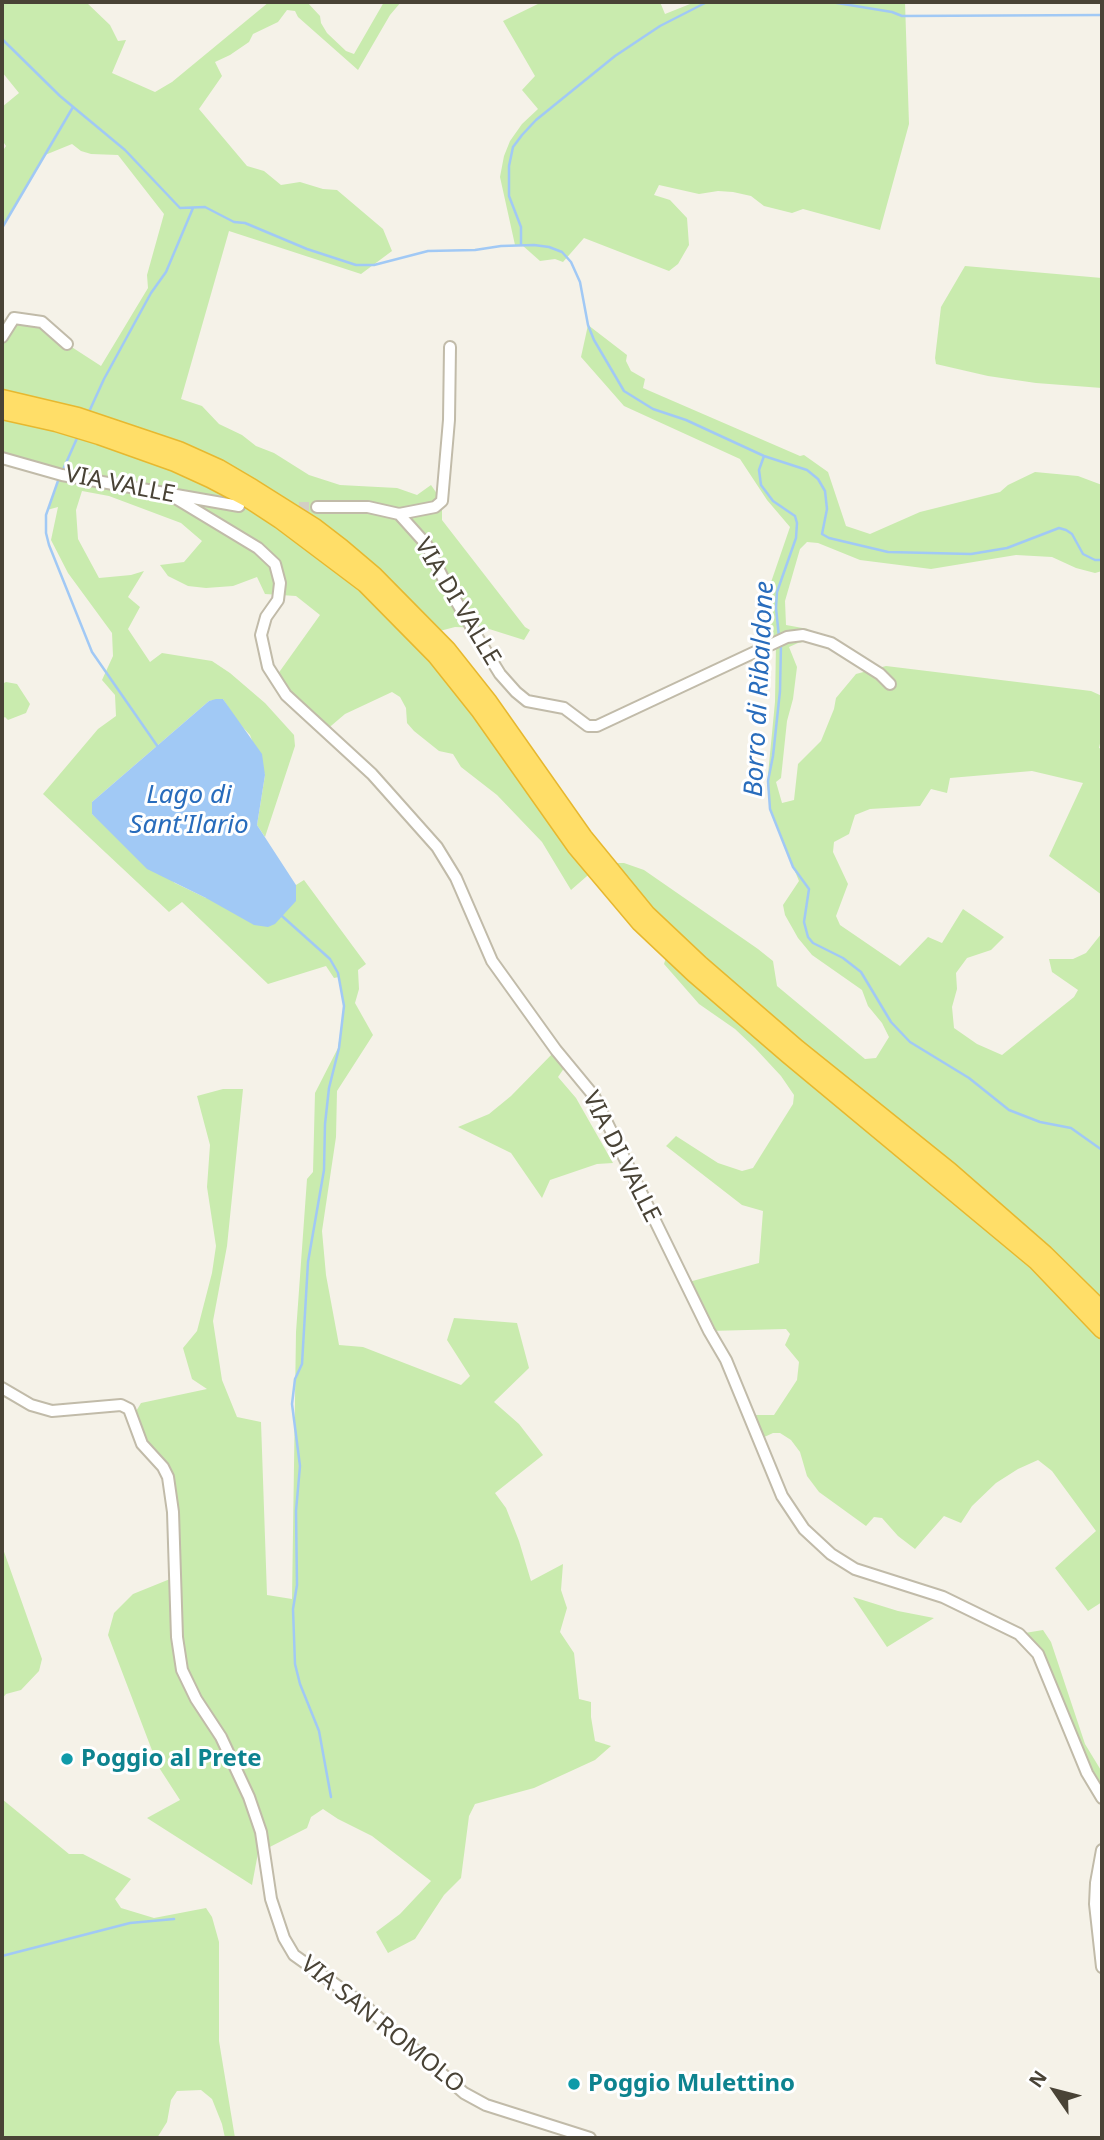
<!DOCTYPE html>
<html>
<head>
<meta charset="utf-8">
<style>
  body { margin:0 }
  #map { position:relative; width:1104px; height:2140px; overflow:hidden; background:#f5f2e8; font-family:"Noto Sans",sans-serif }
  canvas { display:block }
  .frame { position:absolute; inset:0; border:4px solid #494336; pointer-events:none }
  .north { position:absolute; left:1020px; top:2056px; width:70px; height:70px; -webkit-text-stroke:5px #fff; paint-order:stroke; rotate:305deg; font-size:19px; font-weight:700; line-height:28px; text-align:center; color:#494336 }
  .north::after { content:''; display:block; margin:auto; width:24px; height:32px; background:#494336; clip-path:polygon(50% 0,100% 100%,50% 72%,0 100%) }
</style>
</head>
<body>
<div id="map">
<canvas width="1104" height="2140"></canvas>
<div class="frame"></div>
<div class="north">N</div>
</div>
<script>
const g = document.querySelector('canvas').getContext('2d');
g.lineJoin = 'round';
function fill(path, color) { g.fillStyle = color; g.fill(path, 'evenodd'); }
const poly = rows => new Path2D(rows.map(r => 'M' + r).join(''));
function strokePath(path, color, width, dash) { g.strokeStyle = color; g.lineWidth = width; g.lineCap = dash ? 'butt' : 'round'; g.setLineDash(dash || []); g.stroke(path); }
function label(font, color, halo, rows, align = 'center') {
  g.font = font + ' "Noto Sans",sans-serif'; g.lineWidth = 6; g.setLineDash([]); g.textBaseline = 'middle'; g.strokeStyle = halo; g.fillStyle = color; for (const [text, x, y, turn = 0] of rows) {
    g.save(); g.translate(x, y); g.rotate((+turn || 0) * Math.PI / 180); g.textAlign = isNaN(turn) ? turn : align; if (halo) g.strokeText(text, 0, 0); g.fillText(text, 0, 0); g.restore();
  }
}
fill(poly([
  [2,2,86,2,110,25,118,41,126,40,112,73,155,92,172,82,269,2,307,2,320,16,321,23,327,33,346,51,354,54,384,2,401,2,390,15,358,70,298,17,295,11,287,10,278,22,253,34,249,42,230,55,215,62,222,76,199,109,247,166,264,171,281,185,300,182,323,189,337,190,383,229,392,251,361,274,229,231,181,399,202,406,219,424,242,435,256,446,274,453,309,475,340,485,397,488,417,495,431,485,442,501,442,520,525,627,530,630,524,640,486,628,455,627,432,633,315,527,2,398,2,337,14,318,42,322,67,344,101,366,148,288,147,275,164,214,118,155,91,154,81,151,72,144,45,155,2,228,2,152,6,146,2,140,2,107,19,93,2,72],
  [542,2,660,2,665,14,695,2,905,2,909,124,880,230,803,209,792,213,764,206,751,196,733,192,718,191,699,194,659,185,654,195,670,200,687,218,689,245,678,264,669,271,584,238,563,262,555,259,540,261,522,245,515,245,500,177,504,156,510,141,522,124,538,109,522,90,535,76,503,21],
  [965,266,1102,278,1102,388,1036,383,988,376,936,364,935,358,941,307],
  [588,325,627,355,626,361,631,371,645,379,643,388,800,456,804,455,828,472,846,526,870,534,920,512,1000,492,1008,485,1035,472,1078,476,1102,485,1102,571,1095,573,1076,568,1052,557,1016,555,931,569,860,560,818,543,807,542,800,549,785,601,786,625,808,629,809,635,808,641,798,643,789,647,797,667,793,699,787,721,781,778,776,782,782,803,794,800,798,764,821,741,834,709,836,698,856,674,886,666,1091,691,1102,696,1102,735,1099,748,1102,749,1102,895,1049,856,1083,783,1032,771,950,778,947,793,931,789,920,806,870,809,855,815,849,834,834,842,833,852,848,884,836,916,840,925,900,966,928,937,942,943,963,909,1004,937,991,950,967,958,956,973,957,989,952,1007,954,1028,977,1044,1002,1055,1074,997,1078,990,1052,972,1049,959,1073,959,1086,953,1102,933,1102,1310,797,1048,604,863,624,863,644,870,758,949,773,961,777,986,865,1059,876,1058,889,1037,882,1023,868,1006,862,990,812,955,798,938,785,915,783,905,799,881,772,816,767,785,775,702,776,643,770,631,768,591,790,527,767,500,740,459,624,406,581,357],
  [2,411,56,423,248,499,404,622,594,870,571,890,542,842,497,795,461,767,453,754,439,751,414,731,407,723,406,708,400,697,392,692,345,714,325,731,275,678,320,615,296,596,265,594,257,577,233,586,206,588,188,586,168,576,160,565,184,562,202,541,181,523,109,496,82,491,76,510,78,539,99,578,131,575,144,571,128,597,140,607,128,629,150,662,162,653,212,661,230,673,265,703,294,735,295,746,265,837,257,825,265,775,250,735,237,721,223,699,209,701,92,802,92,814,175,883,206,898,296,901,296,885,304,880,366,964,358,970,359,989,355,1003,373,1035,337,1091,336,1137,322,1231,326,1275,339,1345,363,1347,461,1385,470,1376,447,1340,454,1318,517,1323,529,1368,494,1402,519,1424,543,1455,495,1493,506,1508,519,1541,531,1581,563,1564,561,1590,567,1608,560,1632,574,1653,579,1699,591,1702,591,1717,595,1741,611,1746,595,1760,534,1788,475,1804,469,1816,461,1878,444,1895,415,1939,388,1953,376,1932,400,1914,431,1881,372,1836,338,1819,323,1809,311,1817,307,1828,258,1853,252,1885,147,1818,180,1800,158,1766,108,1635,114,1613,133,1594,175,1577,168,1477,142,1444,132,1418,141,1403,207,1389,192,1379,183,1348,197,1331,212,1273,216,1246,207,1187,210,1145,197,1096,223,1089,243,1089,227,1246,213,1321,222,1380,237,1417,261,1422,267,1595,292,1599,296,1332,307,1179,313,1172,315,1093,338,1048,344,1006,339,977,334,978,326,966,268,984,182,902,169,912,43,794,98,729,116,716,115,695,102,680,113,656,112,633,68,573,51,540,58,507,47,510,61,475,2,461],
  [6,682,17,684,30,704,26,713,8,720,5,717,2,719,2,684],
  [668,951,940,1180,1102,1330,1102,1602,1088,1611,1055,1568,1096,1531,1052,1471,1038,1460,1018,1469,996,1483,972,1506,961,1523,944,1516,915,1549,898,1536,882,1518,874,1517,866,1526,819,1492,807,1476,800,1452,791,1440,780,1433,773,1433,760,1439,750,1415,774,1415,797,1380,799,1362,785,1345,790,1334,786,1329,709,1331,685,1283,759,1263,763,1211,742,1205,666,1146,676,1136,718,1163,742,1171,753,1168,793,1104,794,1095,781,1076,755,1048,735,1029,699,1004,664,964],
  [556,1050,567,1064,558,1077,576,1098,613,1163,597,1164,550,1180,542,1198,511,1153,458,1127,489,1114,511,1096],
  [2,1546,42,1659,39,1671,21,1690,6,1694,2,1699],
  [853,1597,898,1611,934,1618,887,1647],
  [1043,1630,1051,1642,1085,1744,1102,1772,1102,1798,1038,1654,1019,1634],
  [2,1799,69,1854,83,1854,131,1879,115,1899,121,1908,154,1918,206,1908,212,1917,219,1942,219,2041,235,2138,225,2138,222,2124,212,2099,201,2090,177,2091,171,2100,167,2122,157,2138,2,2138]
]), '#c9ebae');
fill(poly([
  [216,699,223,699,262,754,265,775,257,825,296,885,296,901,275,924,268,927,254,925,206,898,147,869,92,814,92,802,209,701]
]), '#a1c9f5');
strokePath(poly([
  [831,2,892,12,902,16,1102,15],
  [2,39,60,96,125,150,180,208,205,207,234,222,245,223,307,249,356,265,374,265,428,251,475,250,501,246,534,245,549,247,562,252,571,262,580,282,588,325,594,340,624,391,653,409,686,420,764,456,807,470,818,479,825,491,827,509,822,534,829,538,888,552,971,554,1007,548,1059,528,1066,530,1072,534,1083,554,1095,560,1102,560],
  [2,228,73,107],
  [521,244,521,227,509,196,509,166,513,147,522,135,536,120,615,56,660,26,707,2],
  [88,414,104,379,151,293,166,272,193,208],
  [764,456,759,470,761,485,773,501,795,516,797,523,796,538,777,592,776,608,779,637],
  [62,472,78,436],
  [59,478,46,515,46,533,49,545,92,652,158,747],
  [781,644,780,691,773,756,768,781,770,809,793,867,809,889,804,922,808,937,813,943,843,958,861,972,891,1022,910,1042,969,1078,1009,1110,1040,1122,1071,1128,1102,1150],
  [282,916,330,959,338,973,344,1006,339,1048,329,1088,325,1124,324,1170,308,1262,302,1364,295,1379,292,1404,300,1466,296,1511,297,1585,293,1609,295,1664,300,1684,319,1731,331,1797],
  [2,1956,130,1923,174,1919]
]), '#a1c9f5', 2.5);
strokePath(poly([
  [284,507,317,507]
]), '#d3cfc4', 10, [10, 5]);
const minor = poly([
  [2,337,14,318,42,322,67,344],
  [2,458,62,475,239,506],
  [172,496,258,548,275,564,280,583,278,600,266,617,261,635,268,667,286,695,372,774,437,847,456,878,492,961,556,1050,594,1096,709,1331,726,1360,782,1496,804,1529,831,1554,855,1569,943,1597,1019,1634,1038,1654,1087,1773,1102,1798],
  [317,507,368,507,399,514,426,544,446,584,482,645,500,674,516,692,527,701,564,708,588,726,597,726,787,637,803,635,831,643,880,674,890,684],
  [399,514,435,507,442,501,449,420,450,347],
  [2,1388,31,1405,52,1411,121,1405,129,1409,142,1444,163,1467,168,1477,173,1512,177,1637,182,1670,196,1699,221,1737,249,1797,261,1832,271,1899,284,1938,294,1955,363,2004,464,2093,486,2105,590,2138],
  [1102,1850,1096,1883,1095,1904,1102,1967]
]);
const highway = poly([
  [2,398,78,416,179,450,219,468,253,488,315,527,341,547,374,575,447,649,489,702,584,837,647,914,700,964,797,1048,950,1171,1045,1254,1102,1310],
  [2,411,56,423,99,436,175,463,210,479,248,499,280,520,365,584,436,656,479,710,575,846,640,923,694,974,788,1055,1036,1261,1102,1330]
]);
strokePath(minor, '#c1bba9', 14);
strokePath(highway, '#e7b82f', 19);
strokePath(minor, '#fff', 10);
strokePath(highway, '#ffde68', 16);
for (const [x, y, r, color] of [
  [67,1759,7,"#0f9aa8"],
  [574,2084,7,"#0f9aa8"]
]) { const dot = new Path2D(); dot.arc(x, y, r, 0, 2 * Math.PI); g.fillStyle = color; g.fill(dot); strokePath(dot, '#fff', 2.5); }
label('24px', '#494336', '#fff', [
  ["VIA VALLE",120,485,11],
  ["VIA DI VALLE",457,602,59],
  ["VIA DI VALLE",621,1157,63],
  ["VIA SAN ROMOLO",382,2025,39]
]);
label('bold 24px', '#0d838f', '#fff', [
  ["Poggio al Prete",81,1759],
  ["Poggio Mulettino",588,2084]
], 'left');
label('italic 26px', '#286cbc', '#fff', [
  ["Borro di Ribaldone",760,689,-87],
  ["Lago di",189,796],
  ["Sant'Ilario",189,826]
]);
</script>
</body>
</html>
